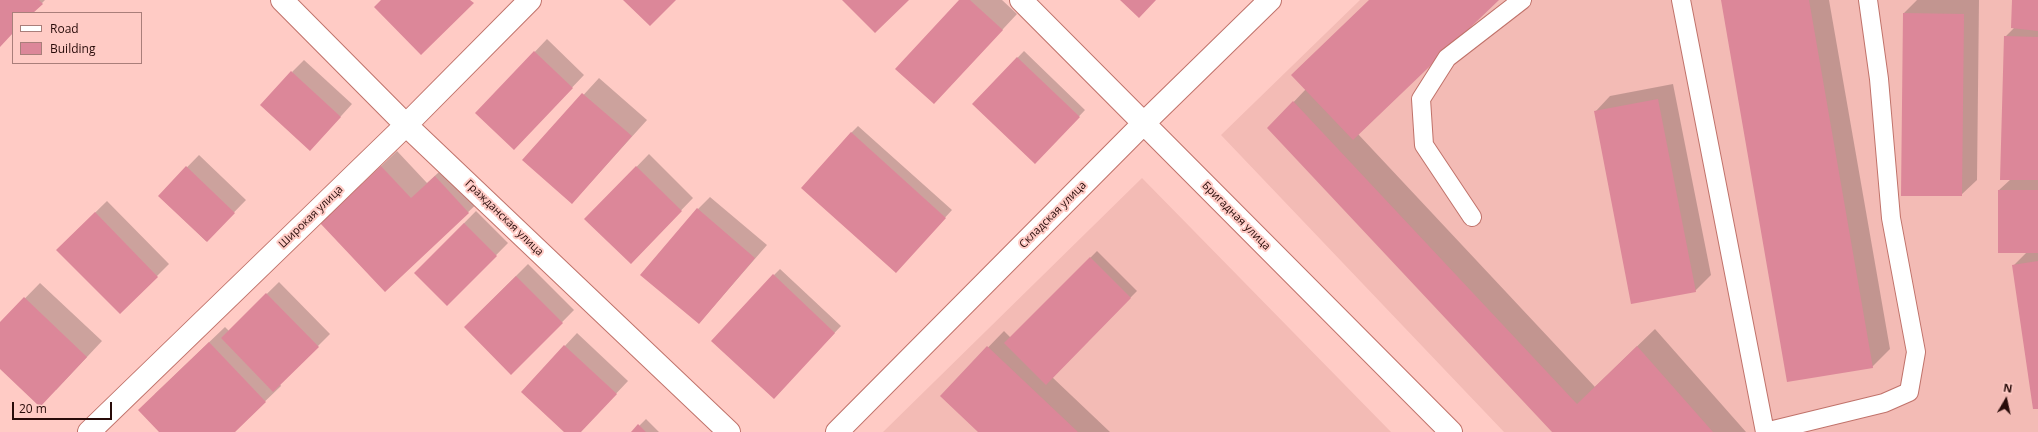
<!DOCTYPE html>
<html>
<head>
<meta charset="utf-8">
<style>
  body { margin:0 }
  #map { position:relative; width:2038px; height:432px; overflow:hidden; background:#ffcbc5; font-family:"Open Sans",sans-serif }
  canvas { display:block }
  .legend { position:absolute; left:12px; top:12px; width:130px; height:52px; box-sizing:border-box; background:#ffcbc5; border:1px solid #a97e7a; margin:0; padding:5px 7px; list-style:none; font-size:12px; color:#280b09 }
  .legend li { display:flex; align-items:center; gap:8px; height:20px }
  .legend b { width:20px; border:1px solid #a97e7a }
  .north { position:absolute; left:1986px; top:380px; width:40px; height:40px; -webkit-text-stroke:3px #ffcbc5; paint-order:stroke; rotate:9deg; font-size:11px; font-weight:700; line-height:16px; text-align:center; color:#280b09 }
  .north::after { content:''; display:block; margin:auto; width:14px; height:18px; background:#280b09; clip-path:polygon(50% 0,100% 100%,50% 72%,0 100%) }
  .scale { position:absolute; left:12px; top:402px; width:100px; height:18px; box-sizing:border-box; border:2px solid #280b09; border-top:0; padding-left:5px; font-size:12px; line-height:14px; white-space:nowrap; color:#280b09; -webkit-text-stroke:3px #ffcbc5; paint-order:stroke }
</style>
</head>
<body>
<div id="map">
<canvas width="2038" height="432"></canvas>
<ul class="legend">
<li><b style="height:5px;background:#fff"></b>Road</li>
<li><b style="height:11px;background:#dc8799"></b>Building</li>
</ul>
<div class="north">N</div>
<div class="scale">20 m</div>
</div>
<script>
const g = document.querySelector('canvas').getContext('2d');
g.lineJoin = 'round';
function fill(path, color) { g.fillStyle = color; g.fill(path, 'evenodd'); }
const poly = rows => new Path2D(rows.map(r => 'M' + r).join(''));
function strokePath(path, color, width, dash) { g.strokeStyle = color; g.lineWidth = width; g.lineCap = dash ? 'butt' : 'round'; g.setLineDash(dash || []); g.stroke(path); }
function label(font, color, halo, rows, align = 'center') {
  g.font = font + ' "Open Sans",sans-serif'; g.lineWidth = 4; g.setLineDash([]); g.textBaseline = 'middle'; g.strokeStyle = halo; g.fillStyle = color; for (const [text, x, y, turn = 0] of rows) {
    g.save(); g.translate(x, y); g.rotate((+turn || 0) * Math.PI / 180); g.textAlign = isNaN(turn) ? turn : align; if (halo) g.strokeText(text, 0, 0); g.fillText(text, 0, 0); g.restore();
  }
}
fill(poly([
  [1360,0,2038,0,2038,432,1504,432,1221,135],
  [1142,178,1391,432,883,432]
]), '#f3bbb5');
fill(poly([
  [0,0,45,0,32,13,13,13,13,32,0,45],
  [960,0,1002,0,1017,14,949,87],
  [1370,0,1497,0,1358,134,1595,387,1655,329,1746,432,1553,432,1269,128,1306,89],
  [1722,0,1829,0,1890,349,1872,367],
  [1917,0,1979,0,1977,180,1961,195,1904,13],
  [2013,0,2038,0,2038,408,2013,266,2027,252,1999,190,2011,179,2005,37,2014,28],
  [547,39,584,75,526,136,477,113],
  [1024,51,1085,110,1035,163,973,104],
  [304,60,352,104,322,137,292,72],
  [599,78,647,120,572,203,524,160],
  [1673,84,1711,275,1695,291,1595,112,1610,96],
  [858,126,952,210,902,265,851,133],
  [397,151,427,183,451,161,484,197,385,291,337,208],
  [649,154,693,198,643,250,586,219],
  [199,155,246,200,206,241,159,196],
  [710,197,767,245,699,323,698,209],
  [107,201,169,264,120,313,57,250],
  [476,211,508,243,447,305,415,273],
  [1097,251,1137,291,1052,377,1110,432,980,432,941,396,1004,331,1011,338],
  [528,264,574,310,511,374,465,327],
  [780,269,841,326,780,391,774,275],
  [279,282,330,334,280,384,281,386,233,432,161,432,155,394,225,327,229,331],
  [40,283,102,341,56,390,0,367,0,324],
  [577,333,628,381,580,432,565,432,522,392],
  [646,419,659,432,633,432]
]), '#0003');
fill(poly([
  [0,0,39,0,43,4,33,13,13,13,13,33,0,47],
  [381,0,470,0,474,3,421,55,374,7],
  [623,0,676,0,650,26],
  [842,0,909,0,875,33],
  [959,0,970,0,1003,30,934,104,895,69],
  [1120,0,1156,0,1139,18],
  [1369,0,1499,0,1353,140,1291,75],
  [1721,0,1809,0,1873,368,1787,382],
  [2012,0,2038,0,2038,31,2011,28],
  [1903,13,1964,14,1962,196,1901,196],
  [2004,36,2038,37,2038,180,2000,180],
  [534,51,573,88,514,150,475,113],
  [1017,57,1080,117,1035,164,972,104],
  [291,71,341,117,310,151,260,105],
  [582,93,632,136,572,204,522,160],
  [1658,99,1696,292,1631,304,1594,111],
  [1293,101,1577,404,1637,346,1713,432,1552,432,1267,128],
  [851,132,946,218,896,273,801,188],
  [186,166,235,213,207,242,158,196],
  [381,166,411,198,435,176,469,213,385,292,320,223],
  [636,166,682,211,631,264,584,219],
  [1998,190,2038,190,2038,253,1998,253],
  [697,208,755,258,699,324,640,275],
  [95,212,158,277,120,314,56,250],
  [464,223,497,256,447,306,414,273],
  [1090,257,1131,298,1046,385,1004,343],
  [2038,261,2038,409,2033,409,2012,265],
  [773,274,835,333,774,399,711,341],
  [516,276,563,323,511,375,464,327],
  [266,293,319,347,273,392,221,338],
  [24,297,87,357,40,407,0,369,0,322],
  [209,342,266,402,235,432,159,432,138,410],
  [564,345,617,394,581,432,564,432,521,392],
  [987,346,1078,432,978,432,940,396],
  [638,424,646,432,631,432]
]), '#dc8799');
const lane = poly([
  [1681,0,1765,432],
  [1472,217,1424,145,1421,99,1447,58,1522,0],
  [1765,432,1884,403,1909,392,1916,352,1891,218,1879,79,1868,0]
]);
const street = poly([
  [282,0,406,125,729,432],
  [1021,0,1451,432],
  [89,432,406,125,530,0],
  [837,432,1144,123,1270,0]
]);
strokePath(lane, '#c0726a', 20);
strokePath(street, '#c0726a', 24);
strokePath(lane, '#fff', 18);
strokePath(street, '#fff', 22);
label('11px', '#280b09', '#ffcbc5', [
  ["Складская улица",1053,215,-45],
  ["Бригадная улица",1236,216,45],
  ["Широкая улица",311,217,-44],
  ["Гражданская улица",504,218,44]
]);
</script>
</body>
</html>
